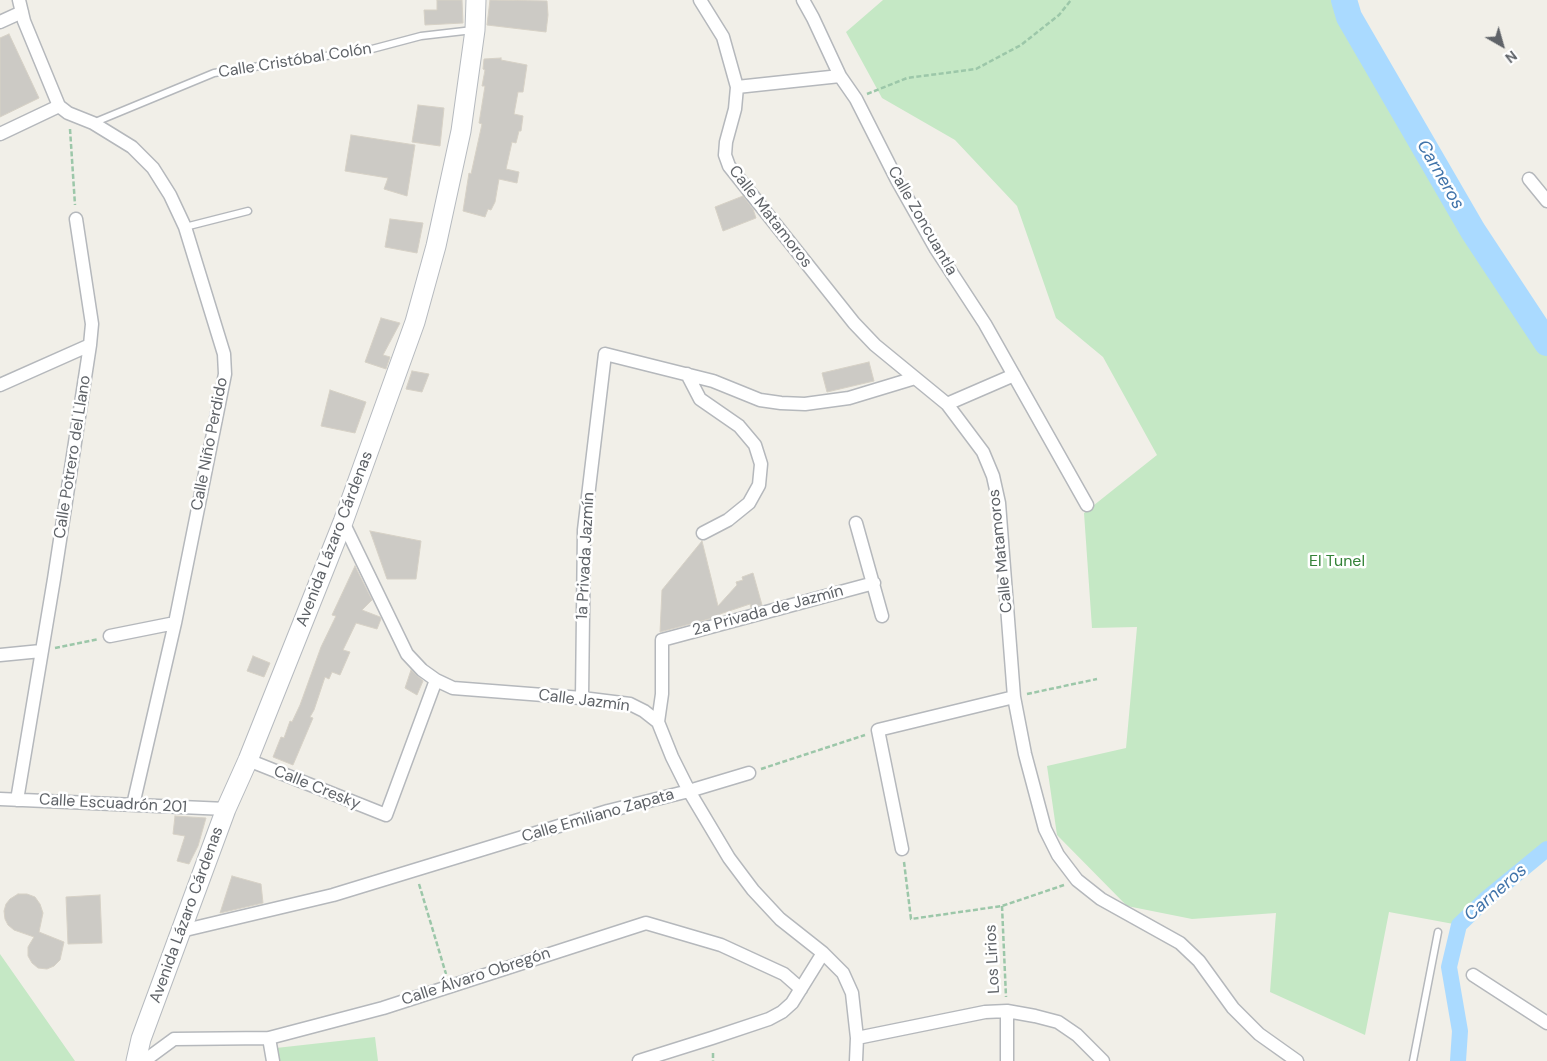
<!DOCTYPE html>
<html>
<head>
<meta charset="utf-8">
<style>
  body { margin:0 }
  #map { position:relative; width:1547px; height:1061px; overflow:hidden; background:#f1efe8; font-family:"DM Sans",sans-serif }
  canvas { display:block }
  .north { position:absolute; left:1477px; top:20px; width:50px; height:50px; -webkit-text-stroke:4px #fff; paint-order:stroke; rotate:142deg; font-size:14px; font-weight:700; line-height:20px; text-align:center; color:#5f6368 }
  .north::after { content:''; display:block; margin:auto; width:18px; height:22px; background:#5f6368; clip-path:polygon(50% 0,100% 100%,50% 72%,0 100%) }
</style>
</head>
<body>
<div id="map">
<canvas width="1547" height="1061"></canvas>
<div class="north">N</div>
</div>
<script>
const g = document.querySelector('canvas').getContext('2d');
g.lineJoin = 'round';
function fill(path, color) { g.fillStyle = color; g.fill(path, 'evenodd'); }
const poly = rows => new Path2D(rows.map(r => 'M' + r).join(''));
function strokePath(path, color, width, dash) { g.strokeStyle = color; g.lineWidth = width; g.lineCap = dash ? 'butt' : 'round'; g.setLineDash(dash || []); g.stroke(path); }
function label(font, color, halo, rows, align = 'center') {
  g.font = font + ' "DM Sans",sans-serif'; g.lineWidth = 5; g.setLineDash([]); g.textBaseline = 'middle'; g.strokeStyle = halo; g.fillStyle = color; for (const [text, x, y, turn = 0] of rows) {
    g.save(); g.translate(x, y); g.rotate((+turn || 0) * Math.PI / 180); g.textAlign = isNaN(turn) ? turn : align; if (halo) g.strokeText(text, 0, 0); g.fillText(text, 0, 0); g.restore();
  }
}
fill(poly([
  [883,0,1334,0,1340,17,1547,339,1547,841,1459,925,1389,912,1365,1035,1270,992,1276,913,1192,919,1127,906,1057,835,1047,766,1126,748,1137,627,1092,628,1084,513,1157,455,1103,357,1056,318,1017,206,955,140,882,98,846,32],
  [0,954,75,1061,0,1061],
  [375,1037,378,1061,277,1061,276,1048]
]), '#c5e8c5');
strokePath(poly([
  [1458,1061,1460,1031,1449,967,1459,925,1486,899,1547,849]
]), '#aadaff', 16);
strokePath(poly([
  [1344,0,1349,17,1473,231,1547,343]
]), '#aadaff', 26);
const building = poly([
  [437,0,462,0,463,23,425,25,424,10,437,10,437,0],
  [490,0,547,1,548,15,546,32,487,25,490,0],
  [9,34,39,98,0,117,0,38,9,34],
  [501,58,501,60,527,65,523,92,518,92,514,114,523,116,521,131,519,131,516,143,512,142,506,169,519,172,517,183,499,179,495,202,491,210,488,209,485,217,463,211,469,173,471,174,482,124,479,123,485,86,482,86,485,70,483,69,484,59,501,58],
  [418,105,444,108,440,146,412,142,418,105],
  [351,135,415,145,407,196,384,189,388,178,345,171,351,135],
  [743,196,753,209,756,218,723,231,715,207,743,196],
  [390,219,423,223,417,253,385,247,390,219],
  [381,318,400,323,383,355,390,357,386,369,365,362,381,318],
  [869,362,874,381,827,392,822,373,869,362],
  [412,371,429,374,422,392,406,389,412,371],
  [330,390,366,402,355,433,321,426,330,390],
  [370,531,421,541,416,579,387,579,370,531],
  [702,541,718,606,737,585,736,582,743,580,742,577,753,573,762,605,751,608,750,604,720,614,720,616,660,632,662,590,702,541],
  [355,566,372,600,362,610,380,617,381,619,377,629,356,623,343,650,350,652,340,675,332,672,329,679,325,677,314,710,310,717,313,718,293,765,273,757,281,737,284,738,290,721,292,722,300,705,321,647,336,616,332,615,355,566],
  [253,656,270,663,264,677,247,671,253,656],
  [411,670,423,681,417,695,405,688,411,670],
  [175,816,206,818,198,846,189,864,177,861,185,836,173,834,175,816],
  [232,876,261,884,263,903,220,913,232,876],
  [18,894,27,894,35,897,40,904,43,913,39,932,64,942,60,960,54,966,47,969,38,968,32,963,28,956,28,947,34,937,14,930,8,925,5,919,4,911,6,904,10,899,18,894],
  [100,895,102,943,68,944,66,897,100,895]
]);
fill(building, '#cccac5');
strokePath(building, '#d6d1c6', 1);
const lane = poly([
  [93,123,214,73,372,49,421,36,473,30],
  [185,227,248,211],
  [1413,1061,1438,932]
]);
const street = poly([
  [19,0,24,21,59,106,68,113,93,123,132,147,153,168,170,195,185,227,224,354,225,374,175,623,133,805],
  [700,0,723,37,737,87,735,109,726,142,725,155,729,166,854,323,875,345,947,404,983,452,993,476,999,503,1014,697,1025,754,1045,829,1058,855,1077,880,1101,899,1180,943,1199,961,1233,1008,1259,1034,1297,1061],
  [803,0,813,18,840,76,856,99,897,180,936,249,985,324,1087,505],
  [0,22,22,12],
  [737,87,840,76],
  [0,134,59,106],
  [1529,179,1547,201],
  [687,374,700,399,739,426,755,445,761,464,759,485,749,503,728,520,703,533],
  [0,385,90,345],
  [947,404,1014,375],
  [343,522,407,654,422,670,436,680,453,688,582,698,630,704,644,711,658,722,672,757,689,791,729,858,753,890,780,919,823,953,843,973,852,993,857,1038,856,1061],
  [856,523,882,616],
  [110,636,175,623],
  [0,655,41,651],
  [582,698,584,530,605,354,713,381,760,400,781,403,805,404,849,398,915,378],
  [658,722,662,694,662,640,874,583],
  [248,760,386,815,436,680],
  [0,799,226,809],
  [17,800,54,579,90,345,92,324,76,219],
  [902,849,878,730,1014,697],
  [181,931,333,895,608,811,689,791,749,773],
  [1473,975,1547,1023],
  [1007,1011,1007,1061],
  [269,1038,273,1061],
  [857,1038,985,1012,1007,1011,1035,1016,1058,1022,1077,1035,1103,1061],
  [144,1061,174,1039,269,1038,383,1008,646,923,721,945,784,974,801,989],
  [639,1061,712,1038,769,1019,782,1012,792,1003,823,953]
]);
const secondary = poly([
  [136,1061,141,1039,226,809,248,760,343,522,415,322,436,246,461,131,475,30,476,0]
]);
strokePath(lane, '#b5b8bc', 9);
strokePath(street, '#b5b8bc', 15);
strokePath(secondary, '#b6babf', 21);
strokePath(poly([
  [867,94,907,78,976,69,1021,45,1059,15,1071,0],
  [70,129,75,205],
  [55,648,99,639],
  [1027,694,1097,679],
  [761,769,865,735],
  [904,862,911,919,1002,906,1064,885],
  [419,884,446,974],
  [1002,906,1006,997],
  [713,1053,713,1061]
]), '#9cc7a9', 2.5, [5, 2.5]);
strokePath(lane, '#fff', 6);
strokePath(street, '#fff', 12);
strokePath(secondary, '#fff', 19);
label('16px', '#5f6368', '#fff', [
  ["Calle Cristóbal Colón",295,61,-9],
  ["Calle Matamoros",770,217,52],
  ["Calle Zoncuantla",922,221,60],
  ["Calle Niño Perdido",210,444,-79],
  ["Calle Potrero del Llano",73,457,-81],
  ["Avenida Lázaro Cárdenas",335,539,-69],
  ["Calle Matamoros",1001,551,-96],
  ["1a Privada Jazmín",586,556,-87],
  ["2a Privada de Jazmín",768,611,-15],
  ["Calle Jazmín",584,701,7],
  ["Calle Cresky",317,788,22],
  ["Calle Escuadrón 201",113,804,3],
  ["Calle Emiliano Zapata",598,816,-16],
  ["Avenida Lázaro Cárdenas",187,915,-70],
  ["Los Lirios",993,959,-93],
  ["Calle Álvaro Obregón",476,977,-18]
]);
label('16px', '#348238', '#fff', [
  ["El Tunel",1337,562]
]);
label('italic 18px', '#4174aa', '#fff', [
  ["Carneros",1440,175,60],
  ["Carneros",1496,893,-41]
]);
</script>
</body>
</html>
